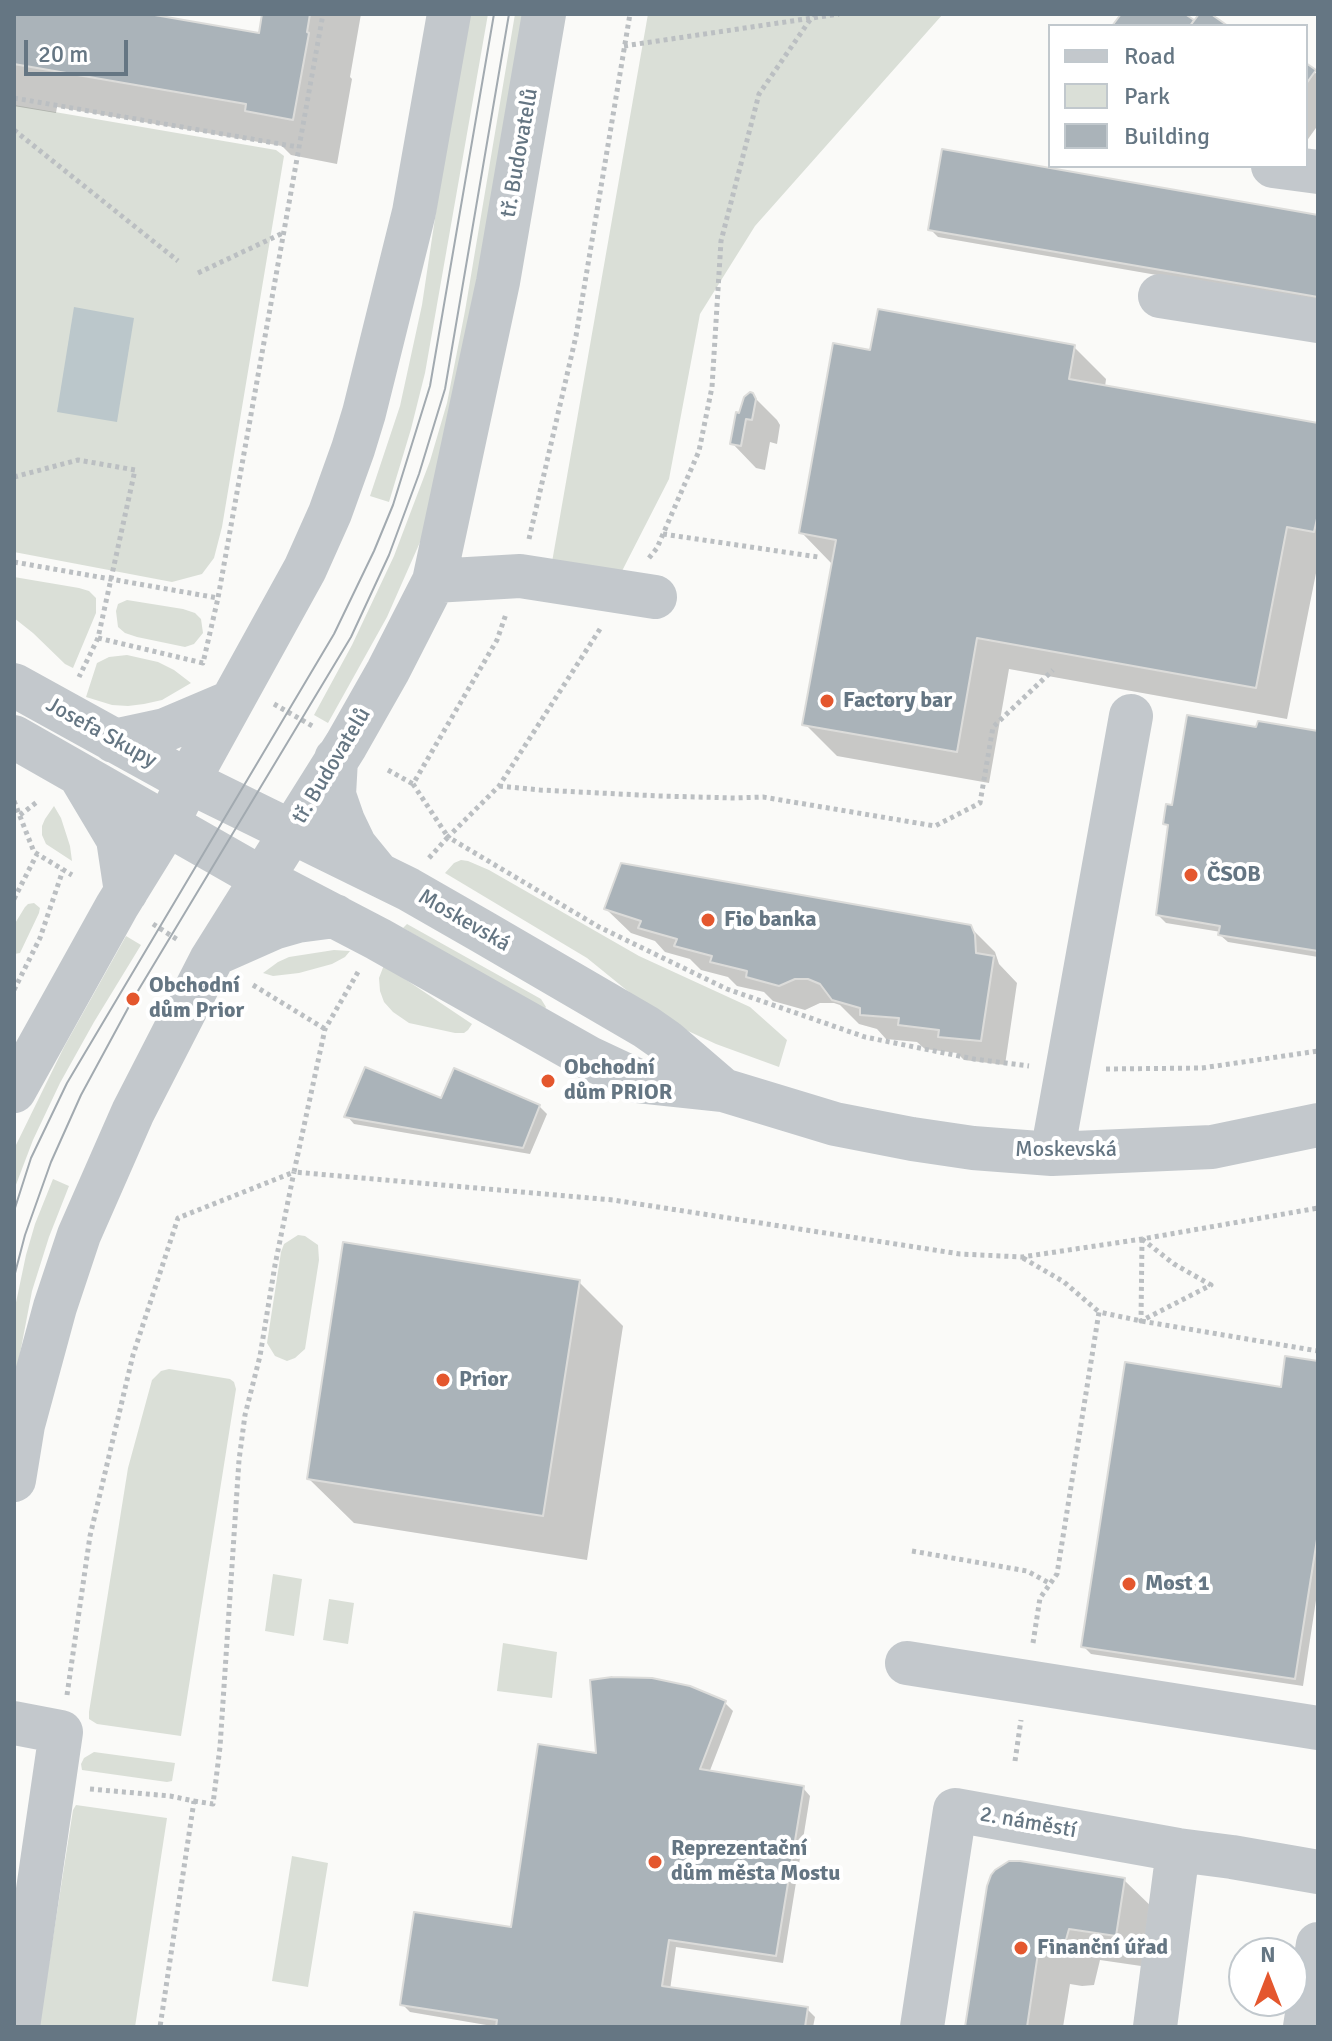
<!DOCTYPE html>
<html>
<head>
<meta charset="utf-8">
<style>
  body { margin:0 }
  #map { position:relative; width:1332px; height:2041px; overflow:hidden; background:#fafaf8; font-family:Signika,sans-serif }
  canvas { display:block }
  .frame { position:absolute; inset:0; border:16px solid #657683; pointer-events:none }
  .legend { position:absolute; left:1048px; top:24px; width:260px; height:144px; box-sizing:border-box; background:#fff; border:2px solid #c1c8cd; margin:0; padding:10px 14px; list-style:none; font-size:24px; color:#657683 }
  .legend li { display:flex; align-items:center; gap:16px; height:40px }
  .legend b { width:40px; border:2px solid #c1c8cd }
  .north { position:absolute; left:1228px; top:1937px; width:80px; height:80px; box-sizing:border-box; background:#fff; border:2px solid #c1c8cd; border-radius:50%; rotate:0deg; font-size:22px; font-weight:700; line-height:32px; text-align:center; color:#657683 }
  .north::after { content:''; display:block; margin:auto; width:28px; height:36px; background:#e4572e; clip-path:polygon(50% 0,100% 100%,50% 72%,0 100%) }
  .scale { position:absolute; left:24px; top:40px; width:104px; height:36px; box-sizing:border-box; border:4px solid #657683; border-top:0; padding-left:10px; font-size:24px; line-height:28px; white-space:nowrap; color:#657683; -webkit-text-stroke:6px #fff; paint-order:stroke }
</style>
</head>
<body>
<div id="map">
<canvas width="1332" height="2041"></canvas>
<div class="frame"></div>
<ul class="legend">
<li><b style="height:10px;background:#c3c8cc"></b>Road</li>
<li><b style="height:22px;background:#dadfd7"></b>Park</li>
<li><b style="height:22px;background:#aab3b9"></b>Building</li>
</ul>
<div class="north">N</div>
<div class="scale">20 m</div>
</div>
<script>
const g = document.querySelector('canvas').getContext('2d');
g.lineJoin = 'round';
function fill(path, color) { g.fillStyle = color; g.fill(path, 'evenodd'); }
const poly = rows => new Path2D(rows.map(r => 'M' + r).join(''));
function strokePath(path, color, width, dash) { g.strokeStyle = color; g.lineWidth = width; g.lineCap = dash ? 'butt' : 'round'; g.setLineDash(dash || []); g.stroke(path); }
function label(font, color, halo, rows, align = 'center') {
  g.font = font + ' Signika,sans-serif'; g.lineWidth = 8; g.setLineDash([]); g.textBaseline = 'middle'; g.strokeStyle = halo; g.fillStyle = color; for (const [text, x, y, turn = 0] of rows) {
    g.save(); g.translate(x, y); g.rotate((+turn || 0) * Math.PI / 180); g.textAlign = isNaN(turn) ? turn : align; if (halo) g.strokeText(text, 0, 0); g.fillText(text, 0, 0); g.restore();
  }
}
fill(poly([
  [468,14,488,14,425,373,411,429,389,502,370,496,400,406,422,305,450,118],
  [515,14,535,14,432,515,387,617,328,723,314,715,352,645,394,556,430,461,447,403,465,311],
  [648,14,943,14,755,226,700,314,669,479,622,571,552,562],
  [14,105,276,150,284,156,222,527,214,558,202,574,172,582,14,552],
  [14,577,79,588,89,591,96,598,96,613,73,668,65,664,33,633,14,618],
  [127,600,183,609,195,613,201,619,203,633,194,644,185,647,137,637,125,633,118,627,116,611,118,604],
  [127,655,158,662,174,670,191,683,162,700,144,704,128,706,112,705,86,697,97,663,109,657],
  [54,806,61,818,70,846,72,861,46,844,42,835,42,826,45,819],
  [461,860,468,861,489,870,639,956,750,1007,787,1040,779,1067,716,1044,673,1024,656,1014,587,958,445,873,454,863],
  [34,903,40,908,39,913,20,953,14,954,14,925,25,907,28,904],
  [407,924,541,999,546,1007,544,1010,403,928],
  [126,936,141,945,94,1022,60,1083,33,1140,14,1190,15,1147,64,1047],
  [334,950,350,951,345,957,332,964,299,973,273,976,263,973,278,962,289,957],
  [384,965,472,1024,468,1030,464,1033,455,1033,409,1023,393,1012,384,1002,380,991,379,978],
  [53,1179,69,1186,49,1237,32,1291,14,1385,14,1312,26,1255,35,1224],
  [298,1235,305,1236,318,1245,319,1260,305,1349,295,1358,287,1361,275,1356,267,1343,281,1252,284,1244],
  [169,1369,230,1379,234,1382,236,1389,181,1736,97,1724,89,1719,89,1712,128,1468,152,1380,161,1371],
  [273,1574,302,1579,294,1636,265,1631],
  [329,1599,354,1603,348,1644,323,1640],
  [503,1643,557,1652,552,1698,497,1691],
  [94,1752,175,1763,172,1781,167,1782,82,1770,81,1764,84,1758],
  [76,1805,167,1818,135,2027,39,2027,73,1810],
  [292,1856,328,1863,308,1987,272,1981]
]), '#dadfd7');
fill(poly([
  [74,307,134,318,117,422,57,412]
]), '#bbc7cb');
fill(poly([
  [14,14,141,14,260,35,263,17,260,14,361,14,350,77,352,79,337,164,291,155,282,146,57,107,56,113,14,106],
  [1306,66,1318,75,1318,125,1306,142],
  [1318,217,1318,303,938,237,930,229],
  [1074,347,1106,379,1105,387,1318,425,1318,563,1287,719,1009,669,989,783,837,756,805,724,833,565,801,532,872,352],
  [752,395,777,420,780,425,777,444,770,442,765,470,756,468,732,443,741,416],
  [1258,729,1318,733,1318,957,1228,942,1220,935,1221,932,1166,923,1158,915,1170,828,1165,823,1173,807],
  [606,909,970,927,995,952,999,964,1017,983,1005,1065,964,1060,957,1053,925,1049,917,1042,886,1039,877,1029,859,1024,840,1005,834,1003,820,1003,805,1010,773,1001,764,992,737,986,728,977,701,970,690,959,665,952,655,941,631,933],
  [442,1100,539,1106,547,1114,530,1154,354,1124,347,1116],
  [579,1282,623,1326,587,1560,354,1523,309,1479],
  [1318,1363,1318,1587,1303,1686,1091,1654,1083,1646,1282,1389],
  [725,1703,733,1711,709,1773,803,1788,810,1796,783,1963,676,1947,670,1990,807,2009,815,2017,813,2027,498,2027,410,2012,402,2004,512,1929,598,1755],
  [1124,1880,1157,1912,1148,1967,1100,1960,1094,1985,1082,1986,1070,1984,1063,2027,967,2027,989,1886]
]), '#0003');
const building = poly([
  [14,14,149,14,259,33,262,14,310,14,307,32,309,33,293,120,245,111,246,104,14,64,14,14],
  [1121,14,1185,14,1194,20,1190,26,1112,26,1121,14],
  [1199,14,1211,14,1228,26,1190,26,1199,14],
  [1306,63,1316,70,1306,84,1306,63],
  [942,149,1318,215,1318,297,928,230,942,149],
  [878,309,1075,345,1069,379,1318,423,1318,514,1314,532,1287,527,1256,688,977,638,957,752,802,725,836,540,799,533,833,343,870,350,878,309],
  [750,392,753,393,756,399,752,420,746,419,741,446,730,444,736,412,739,413,744,397,750,392],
  [1187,715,1256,727,1258,721,1318,731,1318,951,1218,935,1220,926,1156,915,1168,825,1163,824,1166,804,1172,805,1187,715],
  [621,863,971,925,975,935,976,953,994,956,981,1041,938,1037,939,1030,898,1025,899,1018,860,1015,860,1008,832,1000,820,984,808,979,795,979,779,986,746,977,747,971,710,962,712,956,674,946,677,939,638,928,641,921,604,909,621,863],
  [365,1067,441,1098,454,1068,540,1105,523,1148,344,1117,365,1067],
  [343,1242,580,1280,543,1516,307,1479,343,1242],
  [1285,1356,1318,1361,1318,1533,1295,1679,1081,1647,1125,1362,1281,1387,1285,1356],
  [612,1677,652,1678,690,1686,726,1701,700,1769,804,1786,776,1956,669,1940,662,1986,808,2007,805,2027,496,2027,497,2020,400,2005,414,1912,511,1927,538,1744,596,1753,590,1680,612,1677],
  [1009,1861,1020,1861,1125,1878,1116,1936,1069,1929,1062,1954,1049,1955,1038,1953,1027,2027,965,2027,987,1886,991,1875,995,1870,1009,1861]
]);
fill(building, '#aab3b9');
strokePath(building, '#dcdcda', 2);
strokePath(poly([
  [624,46,839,14],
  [14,98,298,147],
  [14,130,178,261],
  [198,273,283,233],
  [14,477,78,460,135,470,98,638,79,677],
  [663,534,818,557],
  [529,539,576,336,630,14],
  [649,558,657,548,699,451,712,387,721,241,759,94,814,14],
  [14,562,218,598,323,14],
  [600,629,499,786,448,837,599,927,727,989,865,1037,974,1059,1029,1066],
  [98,638,203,663,218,598],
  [274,704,314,727],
  [388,770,413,784],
  [499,786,540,790,660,796,735,798,763,797,935,826,980,803,993,727,1053,670],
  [14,801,34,852,72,875],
  [20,815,37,802],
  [429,858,448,837,413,784,497,640,506,614],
  [14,899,37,854],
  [153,924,178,940],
  [358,972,325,1029,294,1172,613,1200,960,1254,1022,1257,1142,1239,1318,1208],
  [253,985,325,1029],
  [14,990,40,938,63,870],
  [1106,1069,1202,1068,1318,1051],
  [1142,1239,1174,1264,1211,1285,1141,1321,1142,1239],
  [1023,1258,1064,1282,1099,1312],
  [912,1551,1027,1571,1051,1584],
  [1033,1643,1040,1598,1057,1574,1099,1312,1141,1321,1318,1351],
  [67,1695,90,1536,133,1355,178,1218,294,1172],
  [1015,1761,1021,1720],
  [90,1789,170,1796,194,1801,160,2027],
  [194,1801,213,1804,220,1747,239,1460,245,1415,260,1356,275,1265,294,1172]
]), '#bbbfc2', 5, [4, 4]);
strokePath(poly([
  [1273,166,1318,172],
  [1160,296,1318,321],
  [434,581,520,576,655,597],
  [14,685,188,781,408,889,483,932,646,1027,666,1041,723,1090],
  [14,737,263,879,378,939,589,1058,638,1081,723,1090,835,1124,912,1139,973,1148,1052,1154,1212,1147,1318,1125],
  [114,741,165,730,231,702],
  [336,759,334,795,343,821,355,846,377,873],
  [81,777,118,839,126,892],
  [215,954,276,927,297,921,335,916],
  [14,1091,117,906,167,825,188,781,305,569,330,513,353,449,364,413,414,212,449,14],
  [1052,1154,1131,716],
  [14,1480,23,1425,55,1307,79,1235,133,1112,211,960,346,745,388,671,434,581,498,282,544,14],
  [907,1663,1318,1728],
  [14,1723,61,1732,18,2027],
  [922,2027,955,1810,1178,1850,1232,1857,1318,1872],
  [1155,2027,1178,1850],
  [1305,2027,1318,1944]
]), '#c3c8cc', 44);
strokePath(poly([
  [14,1211,31,1158,67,1083,334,634,374,551,393,505,430,386,494,14],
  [14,1277,25,1235,51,1162,81,1095,133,999,351,637,389,555,419,474,445,389,509,14]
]), '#a2aab0', 2);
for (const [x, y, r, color] of [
  [827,701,8,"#e4572e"],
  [1191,875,8,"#e4572e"],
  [708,920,8,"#e4572e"],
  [133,999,8,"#e4572e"],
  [548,1081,8,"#e4572e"],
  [443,1380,8,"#e4572e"],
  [1129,1584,8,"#e4572e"],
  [655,1862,8,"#e4572e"],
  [1021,1948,8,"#e4572e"]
]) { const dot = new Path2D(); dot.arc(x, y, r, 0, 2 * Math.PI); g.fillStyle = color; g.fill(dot); strokePath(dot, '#fff', 3); }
label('22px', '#657683', '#fff', [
  ["tř. Budovatelů",520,153,-80],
  ["Josefa Skupy",101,733,29],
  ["tř. Budovatelů",332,766,-59],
  ["Moskevská",464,921,30],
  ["Moskevská",1066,1150],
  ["2. náměstí",1028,1823,10]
]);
label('bold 22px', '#657683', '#fff', [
  ["Factory bar",843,701],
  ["ČSOB",1207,875],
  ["Fio banka",724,920],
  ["Obchodní",149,986],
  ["dům Prior",149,1011],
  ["Obchodní",564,1068],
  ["dům PRIOR",564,1093],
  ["Prior",459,1380],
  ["Most 1",1145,1584],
  ["Reprezentační",671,1849],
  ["dům města Mostu",671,1874],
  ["Finanční úřad",1037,1948]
], 'left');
</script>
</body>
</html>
